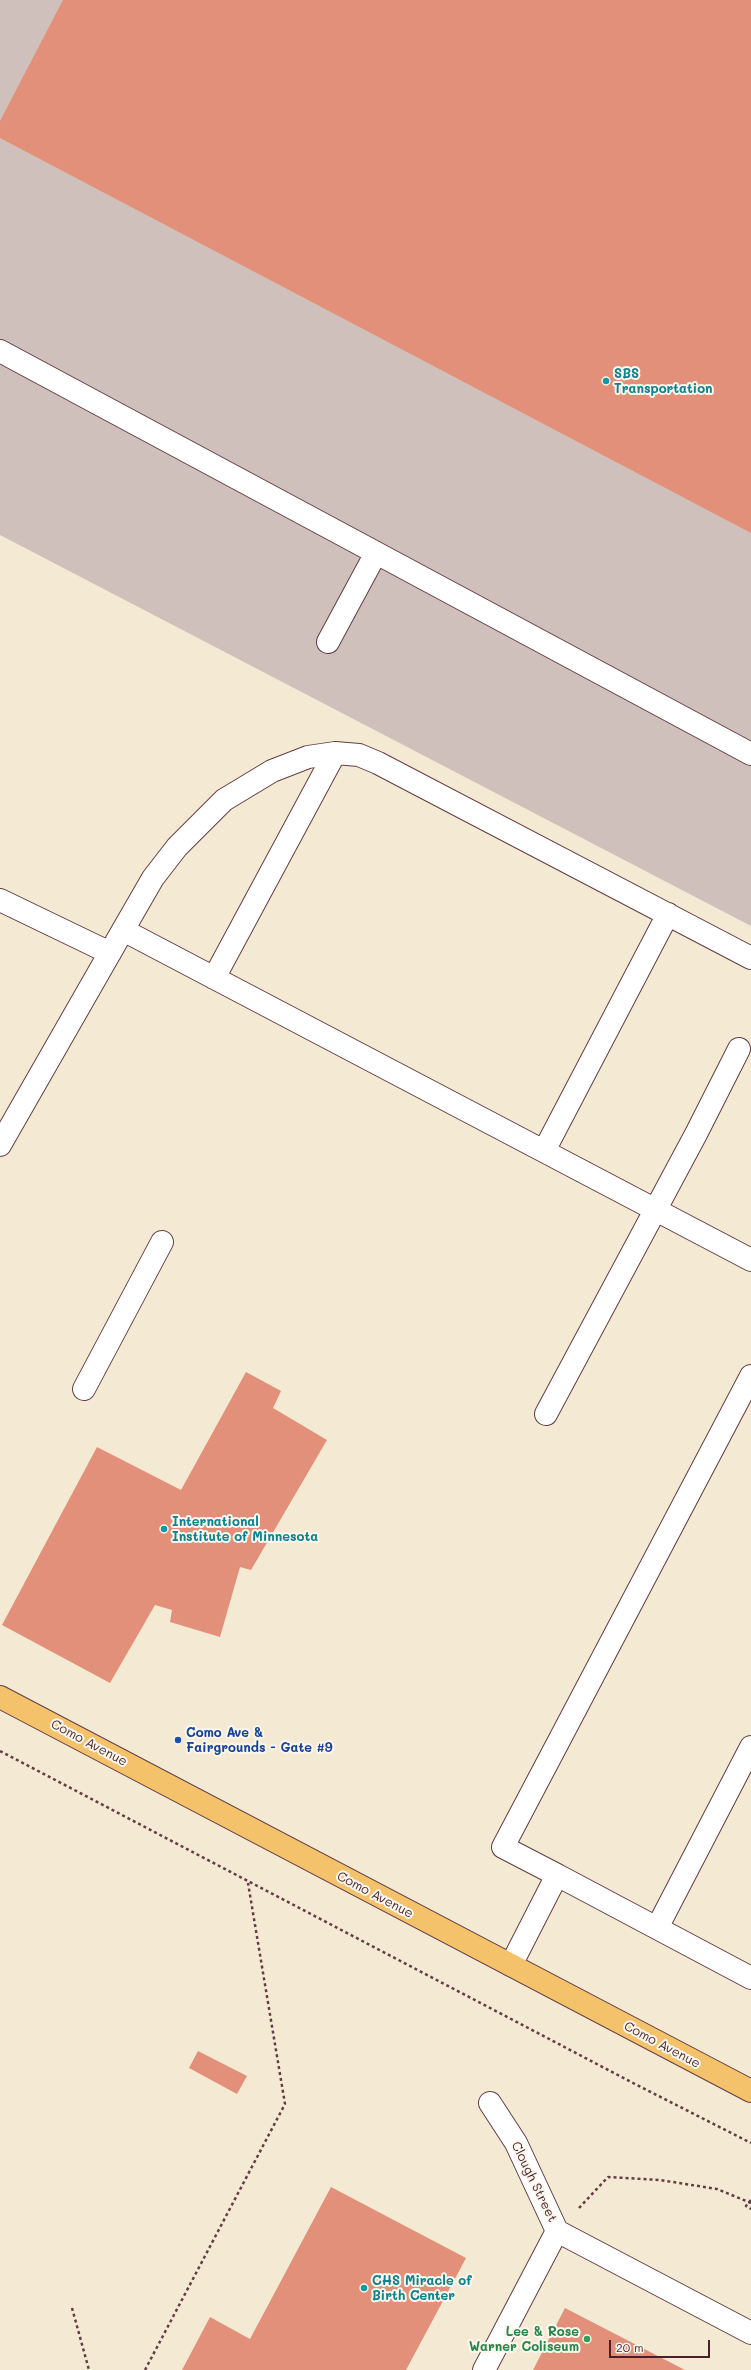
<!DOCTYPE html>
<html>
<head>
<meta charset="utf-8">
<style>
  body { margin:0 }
  #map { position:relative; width:751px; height:2370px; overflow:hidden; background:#f4ead3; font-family:Mali,sans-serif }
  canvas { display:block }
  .scale { position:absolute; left:609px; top:2340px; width:101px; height:18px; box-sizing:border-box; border:2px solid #4a1f2b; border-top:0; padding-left:5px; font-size:12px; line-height:14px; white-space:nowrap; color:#4a1f2b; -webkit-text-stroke:3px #fbf7ec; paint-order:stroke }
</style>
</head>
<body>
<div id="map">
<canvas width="751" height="2370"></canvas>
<div class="scale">20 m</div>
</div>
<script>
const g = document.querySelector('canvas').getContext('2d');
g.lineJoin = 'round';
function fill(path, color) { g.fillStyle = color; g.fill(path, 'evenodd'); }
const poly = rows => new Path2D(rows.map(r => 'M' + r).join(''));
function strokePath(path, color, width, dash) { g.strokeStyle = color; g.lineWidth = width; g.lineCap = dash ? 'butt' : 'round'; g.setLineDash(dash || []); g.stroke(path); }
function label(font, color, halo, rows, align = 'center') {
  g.font = font + ' Mali,sans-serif'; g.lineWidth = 4; g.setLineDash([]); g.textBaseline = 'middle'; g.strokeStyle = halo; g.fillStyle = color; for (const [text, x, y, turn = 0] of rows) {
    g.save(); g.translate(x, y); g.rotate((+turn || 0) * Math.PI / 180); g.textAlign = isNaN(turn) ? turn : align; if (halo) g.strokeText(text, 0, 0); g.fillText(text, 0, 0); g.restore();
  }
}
fill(poly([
  [0,0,751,0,751,926,0,535]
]), '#d0c0bb');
fill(poly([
  [63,0,751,0,751,533,0,138,0,121],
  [246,1372,281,1391,273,1408,327,1440,251,1570,240,1567,220,1637,170,1622,172,1610,155,1605,110,1683,2,1625,97,1447,181,1490],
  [198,2051,247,2076,237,2094,189,2068],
  [331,2187,466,2258,406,2370,182,2370,210,2317,250,2339],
  [565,2308,685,2370,533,2370]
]), '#e29079');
const minor = poly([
  [0,351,751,754],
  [328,642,376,553],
  [0,900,110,953],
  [123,930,153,878,177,847,224,800,272,771,308,757,335,753,359,755,378,763,751,958],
  [214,978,335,753],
  [0,1145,123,930,751,1260],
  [544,1151,668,914],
  [84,1389,162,1242],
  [546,1414,696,1134,739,1049],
  [557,1875,751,1978],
  [657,1928,751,1747],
  [511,1965,557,1875,503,1847,751,1376],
  [557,2231,751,2333],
  [484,2370,557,2231,516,2143,490,2103]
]);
const major = poly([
  [0,1697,751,2091]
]);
strokePath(minor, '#643d44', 24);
strokePath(major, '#643d44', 24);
strokePath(poly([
  [0,1751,635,2084,751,2143],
  [579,2208,608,2177,660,2180,717,2189,751,2203],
  [72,2308,89,2370],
  [145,2370,285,2104,248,1883]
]), '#643d44', 2.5, [3, 3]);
strokePath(minor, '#fff', 22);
strokePath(major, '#f4c26a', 22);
strokePath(poly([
  [751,2200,746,2206,751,2209]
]), '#643d44', 2.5, [3, 3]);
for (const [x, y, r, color] of [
  [606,381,4,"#0f9aa8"],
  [164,1529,4,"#0f9aa8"],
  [178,1740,4,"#1a4fb4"],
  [364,2288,4,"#0f9aa8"],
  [587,2339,4,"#2e9e5b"]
]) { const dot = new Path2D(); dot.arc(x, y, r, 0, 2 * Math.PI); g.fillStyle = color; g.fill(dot); strokePath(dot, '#fbf7ec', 1.5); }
label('bold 13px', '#0d838f', '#fbf7ec', [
  ["SBS",614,374],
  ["Transportation",614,389],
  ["International",172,1522],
  ["Institute of Minnesota",172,1537],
  ["CHS Miracle of",372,2281],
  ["Birth Center",372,2296]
], 'left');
label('bold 13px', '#164399', '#fbf7ec', [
  ["Como Ave &",186,1733],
  ["Fairgrounds - Gate #9",186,1748]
], 'left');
label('13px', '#4a1f2b', '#fbf7ec', [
  ["Como Avenue",89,1743,28],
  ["Como Avenue",375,1895,28],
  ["Como Avenue",662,2045,28],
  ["Clough Street",534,2182,64]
]);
label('bold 13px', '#27864d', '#fbf7ec', [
  ["Lee & Rose",579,2332],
  ["Warner Coliseum",579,2347]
], 'right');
</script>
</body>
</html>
